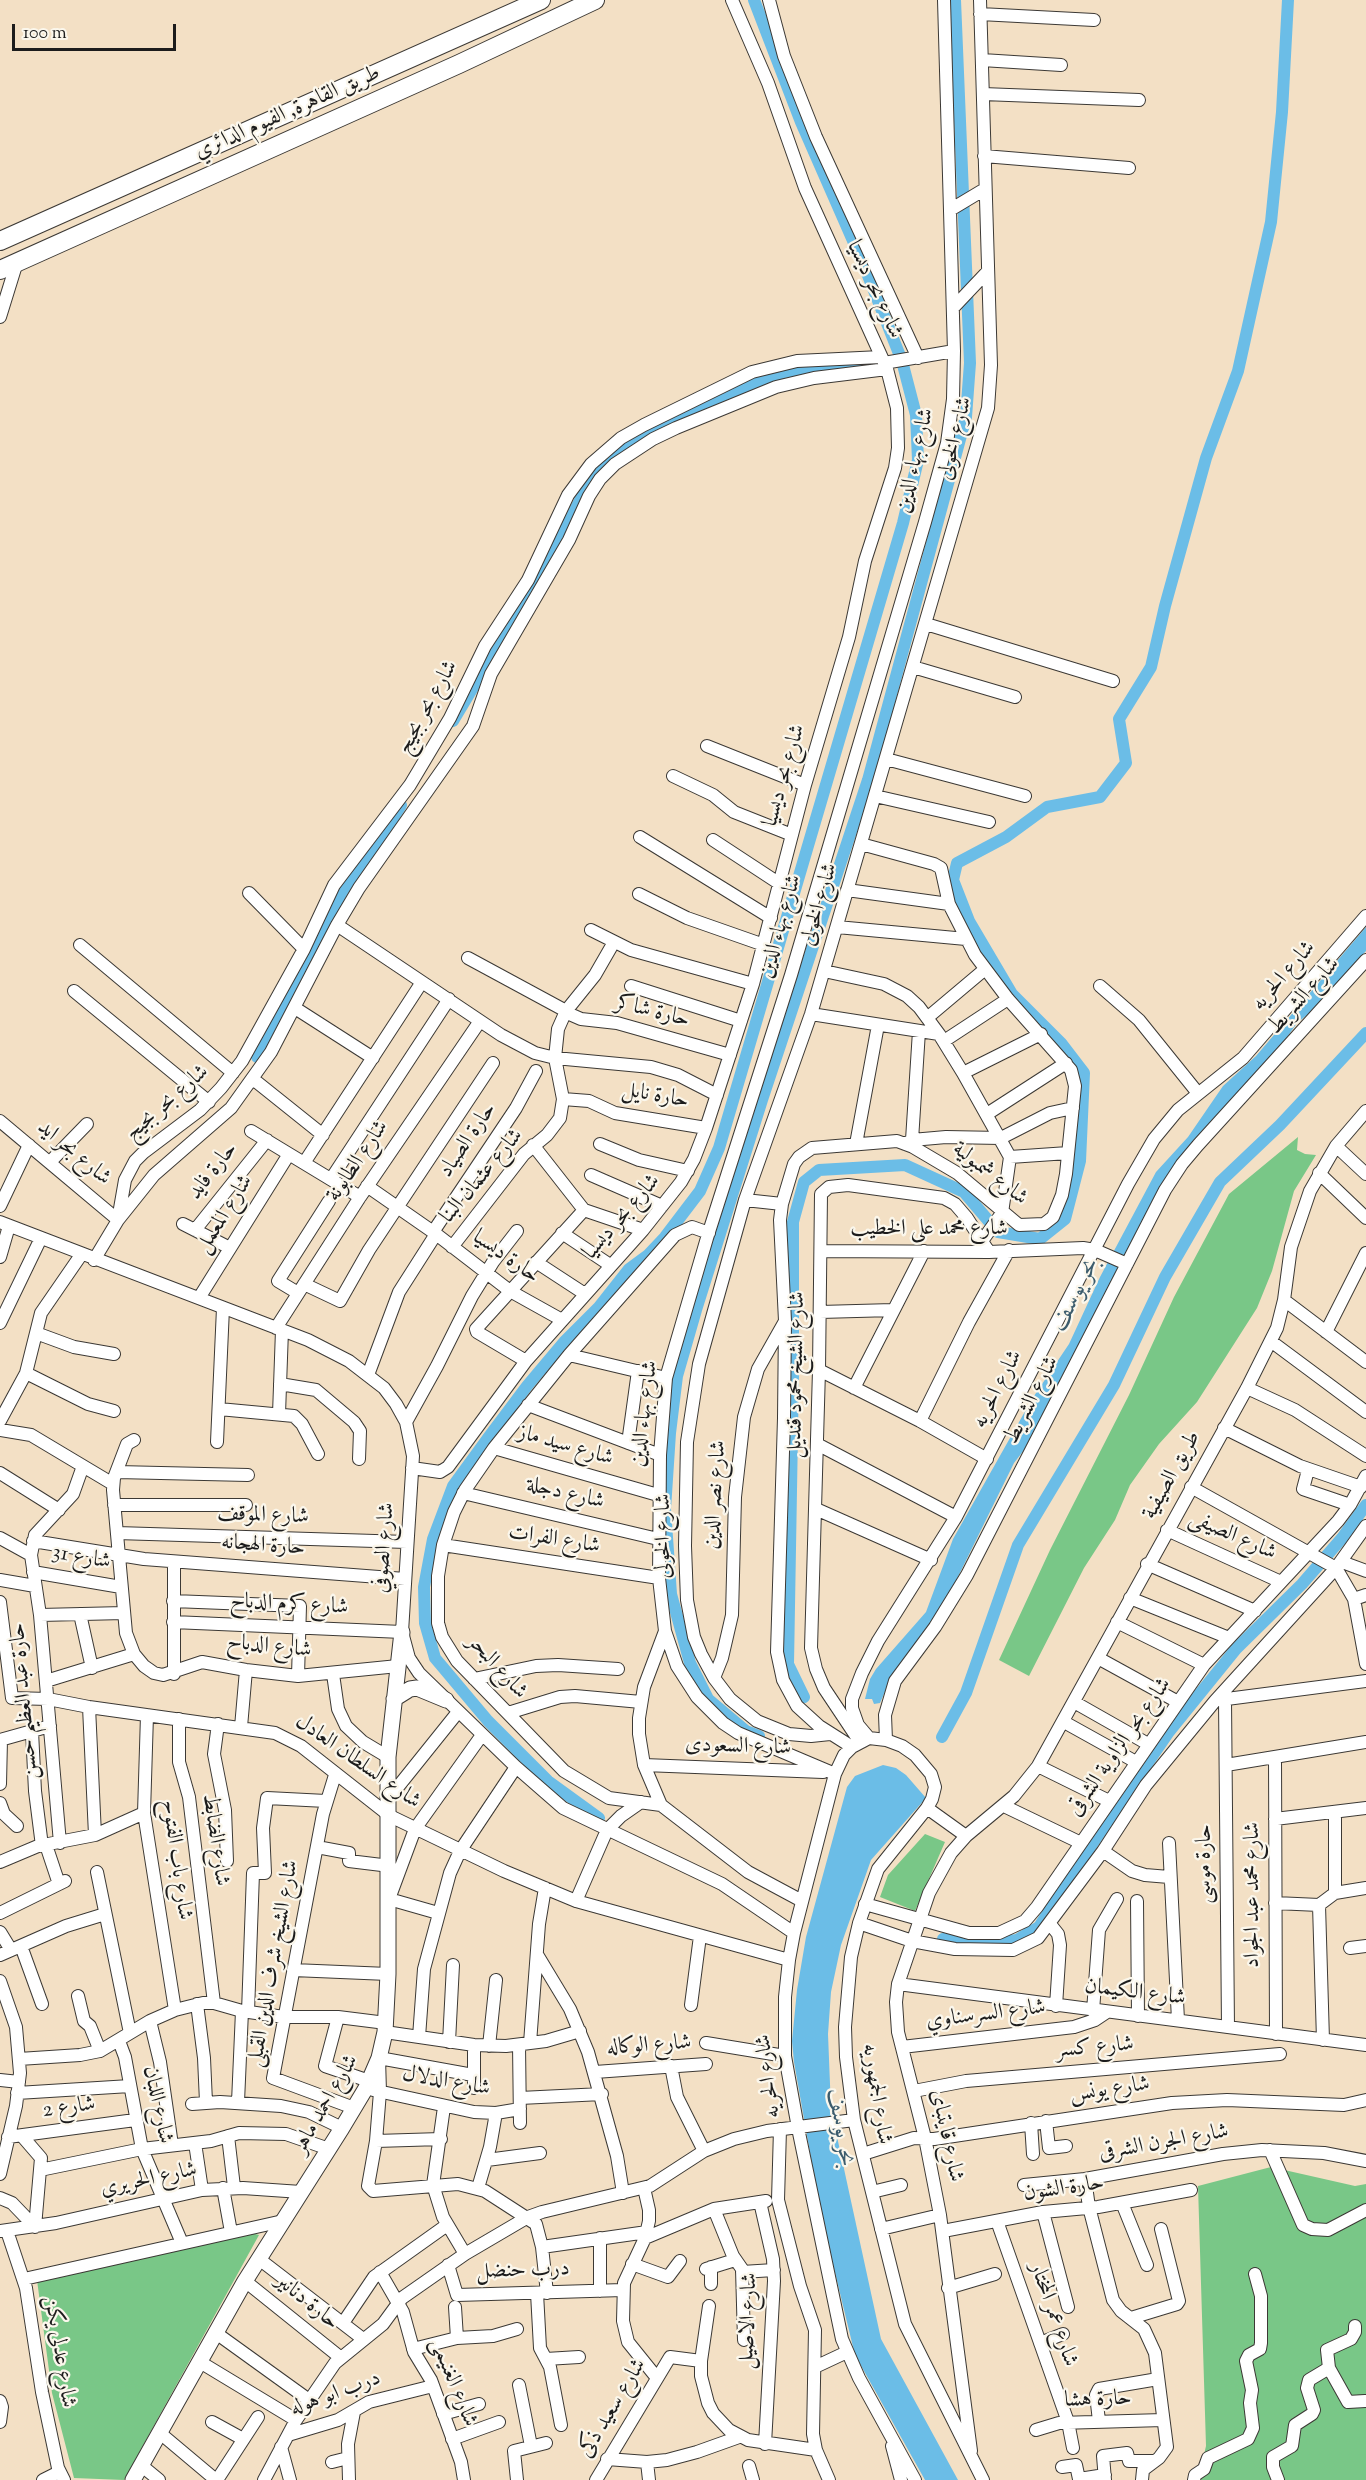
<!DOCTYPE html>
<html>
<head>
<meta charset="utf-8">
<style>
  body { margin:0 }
  #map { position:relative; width:1366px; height:2480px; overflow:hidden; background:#f3e0c5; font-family:"Sorts Mill Goudy",serif }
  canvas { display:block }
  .scale { position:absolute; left:12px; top:24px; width:164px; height:27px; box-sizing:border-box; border:3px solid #1c1c1c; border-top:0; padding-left:8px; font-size:18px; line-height:21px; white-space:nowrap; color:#1c1c1c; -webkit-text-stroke:4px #fbf7ec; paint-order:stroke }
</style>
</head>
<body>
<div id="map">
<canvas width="1366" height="2480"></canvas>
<div class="scale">100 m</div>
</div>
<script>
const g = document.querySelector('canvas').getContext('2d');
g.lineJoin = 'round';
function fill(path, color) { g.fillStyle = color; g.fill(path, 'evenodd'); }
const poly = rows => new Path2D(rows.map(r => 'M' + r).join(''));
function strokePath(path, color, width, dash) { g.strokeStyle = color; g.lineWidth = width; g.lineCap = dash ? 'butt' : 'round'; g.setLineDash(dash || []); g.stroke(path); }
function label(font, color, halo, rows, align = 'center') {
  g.font = font + ' "Sorts Mill Goudy",Amiri,serif'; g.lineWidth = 4.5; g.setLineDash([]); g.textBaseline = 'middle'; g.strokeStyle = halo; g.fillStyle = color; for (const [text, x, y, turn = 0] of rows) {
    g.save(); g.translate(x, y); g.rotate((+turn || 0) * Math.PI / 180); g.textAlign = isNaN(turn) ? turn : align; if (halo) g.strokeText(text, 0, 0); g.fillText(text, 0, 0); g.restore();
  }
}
fill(poly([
  [1298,1137,1297,1150,1305,1154,1316,1155,1294,1191,1272,1271,1257,1308,1197,1402,1159,1444,1130,1485,1115,1520,1084,1568,1029,1676,999,1660,1050,1550,1129,1395,1174,1297,1229,1194],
  [925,1834,945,1842,915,1911,880,1897,888,1875],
  [1271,2167,1355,2186,1366,2184,1366,2480,1198,2480,1206,2446,1198,2186],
  [252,2233,259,2235,124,2480,74,2478,52,2393,37,2280]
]), '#79c787');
fill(poly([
  [1366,927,1366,951,1317,1007,1297,1023,1265,1069,1187,1150,1103,1296,1077,1359,1041,1428,1014,1463,950,1593,928,1633,891,1678,880,1703,874,1704,872,1699,865,1699,870,1679,876,1669,926,1612,953,1539,1032,1399,1069,1344,1100,1277,1156,1172,1188,1137,1223,1086,1256,1056],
  [883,1765,896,1768,906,1775,926,1798,871,1860,841,1945,831,1992,828,2034,831,2109,881,2339,958,2480,925,2480,855,2355,821,2215,794,2062,792,2041,797,1990,806,1937,847,1787,855,1776]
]), '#6bbde7');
strokePath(poly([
  [453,721,552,555,589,483,614,454,661,424,784,372,866,365],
  [257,1057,343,890,375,847,401,805],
  [804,1697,788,1664,793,1375,793,1222,804,1182,819,1170,905,1165,964,1192,998,1232,1040,1239,1065,1219,1080,1161,1084,1073,1061,1043,1012,994,969,921,953,880,957,863,1006,837,1047,807,1100,797,1126,763,1119,719,1151,667,1165,606,1206,458,1238,371,1271,222,1282,112,1288,0],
  [759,1736,746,1731,708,1699,690,1663,671,1594,665,1509,670,1433,677,1376,696,1310,762,1100,868,780,966,417,970,363,955,0],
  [942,1737,966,1693,1018,1545,1114,1385,1165,1277,1220,1182,1280,1125,1366,1033],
  [599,1818,548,1781,488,1721,435,1658,425,1623,424,1587,433,1539,453,1486,488,1438,527,1386,564,1342,599,1307,629,1269,648,1255,665,1237,700,1191,719,1148,903,523,918,460,916,415,902,361,865,268,801,122,754,0],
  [943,1939,984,1944,1017,1940,1039,1927,1092,1844,1168,1733,1236,1649,1302,1584,1342,1538,1366,1505]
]), '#6bbde7', 12);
const minor = poly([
  [769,0,784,56,816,137,918,358],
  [980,14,1094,20],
  [982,60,1061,65],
  [983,94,1139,100],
  [984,156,1129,168],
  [950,210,985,189],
  [953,308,988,271],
  [0,317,17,262],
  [884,363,954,351],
  [926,624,1113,681],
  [913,667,1015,697],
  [707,746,805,785],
  [886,759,1025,796],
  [673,776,713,795,734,812,792,835],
  [875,796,989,822],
  [640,837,771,918],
  [713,840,780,884],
  [847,890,949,904],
  [249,893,304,949],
  [639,894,687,918,764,945],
  [337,925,501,1035,535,1053,555,1058,651,1067,678,1075,717,1095],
  [837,927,966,939],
  [591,930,631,950,753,984],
  [80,945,233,1073],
  [468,958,566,1011],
  [824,971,884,984,907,996,919,1007,939,1034,963,1073,1010,1157,1002,1213,982,1241],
  [631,986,741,1021],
  [1100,986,1139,1020,1197,1092],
  [74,991,209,1102],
  [295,1008,373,1058],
  [565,1012,581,1019,617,1023,730,1055],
  [811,1014,939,1034],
  [927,1018,984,970],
  [944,1041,1008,999],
  [963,1073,1041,1034],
  [253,1079,323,1135],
  [563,1099,589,1101,615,1113,706,1128],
  [987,1114,1066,1063],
  [0,1121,118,1220,125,1180,135,1161,143,1153,200,1110,221,1088,242,1061,304,949,334,885,410,785,450,718,485,646,528,580,568,495,591,464,621,438,644,425,752,372,797,361,881,357],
  [251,1131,360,1197],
  [912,1140,919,1031],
  [600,1144,639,1160,688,1171],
  [856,1144,878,1025],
  [905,1144,912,1140,946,1137,1001,1138,1050,1113,1073,1108],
  [533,1145,584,1210,643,1230],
  [1336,1146,1366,1174],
  [1010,1157,1068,1153],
  [50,1162,87,1124],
  [304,1163,422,982],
  [1319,1173,1366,1218],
  [591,1175,662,1206],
  [331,1179,449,999],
  [367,1186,436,1234,510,1291,562,1320],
  [745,1200,782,1204],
  [0,1206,29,1145],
  [0,1222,308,1340,349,1361,384,1388,396,1404,406,1422,413,1456,402,1632,409,1658,419,1673,516,1767,563,1808,722,1884,794,1933],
  [183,1224,230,1248],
  [195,1230,267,1140],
  [433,1232,516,1108,536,1071],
  [562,1233,610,1265],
  [709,1233,692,1227,675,1235,569,1355,494,1448,465,1490,454,1512,443,1545,438,1576,438,1623,442,1637,457,1661,564,1771,609,1798,661,1805,748,1872,802,1901],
  [452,1247,524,1154,547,1135,560,1118,563,1099,555,1058,558,1029,566,1011,595,975,614,942],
  [821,1251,989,1252,1083,1248,1095,1250,1127,1264],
  [0,1257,9,1226],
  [94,1260,118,1220,154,1175,231,1108,271,1052,337,925,359,888,473,726,491,674,569,540,589,496,600,479,615,464,653,439,676,428,776,387,814,378,887,369],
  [536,1262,585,1294],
  [304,1284,340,1301,369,1250,493,1063],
  [298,1293,278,1281,329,1201],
  [199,1298,289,1154],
  [1284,1300,1366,1362],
  [820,1312,893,1310],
  [0,1323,41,1238],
  [276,1328,360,1197,480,1021],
  [1326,1332,1366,1253],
  [36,1333,74,1347,114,1354],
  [1272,1342,1366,1412],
  [569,1355,666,1378],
  [526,1361,477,1332,476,1329,584,1210],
  [819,1370,920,1421,987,1459],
  [26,1373,88,1404,114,1411],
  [368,1375,399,1292,436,1234],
  [280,1384,316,1390,354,1422,360,1431,359,1459],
  [854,1388,924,1251],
  [1247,1388,1295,1410,1366,1456],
  [528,1405,660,1455],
  [219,1409,294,1416,302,1424,318,1454],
  [279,1414,282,1330],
  [0,1421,26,1373,41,1313,81,1255],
  [920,1421,969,1322,1009,1250],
  [406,1422,437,1366,472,1296,493,1262,517,1231],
  [1224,1428,1300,1466,1361,1487],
  [0,1430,31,1435,113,1484],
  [134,1440,127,1444,114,1478,113,1490,126,1633,134,1654,144,1666,154,1673,163,1675,202,1662,246,1670,298,1676,398,1666],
  [217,1442,223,1308],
  [628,1443,638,1371],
  [817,1444,956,1517],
  [494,1448,658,1495],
  [412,1468,440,1472,448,1467,526,1361,643,1230,681,1182,694,1159,706,1128,753,984,805,785,849,637,865,561,895,468,898,448,897,408,887,369,805,188,768,83,732,0],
  [1308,1470,1303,1489,1350,1505],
  [117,1472,248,1475],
  [0,1473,59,1510],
  [1191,1487,1336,1568,1354,1599,1366,1664],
  [463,1493,658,1539],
  [114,1505,246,1505],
  [816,1509,931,1560],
  [1167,1530,1281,1582],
  [117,1533,407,1542],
  [0,1538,31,1555],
  [33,1541,144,1559,405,1579],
  [443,1545,659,1578],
  [1342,1562,1366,1571],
  [1147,1564,1255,1611],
  [33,1572,121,1587],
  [0,1580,35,1586],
  [1130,1598,1229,1638],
  [1354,1599,1366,1595],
  [173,1601,300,1606,298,1676],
  [0,1602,12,1698,48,1699,89,1707,275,1733,301,1746,390,1816,504,1871,576,1901,789,1960],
  [80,1614,92,1668],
  [40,1615,124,1613],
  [173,1622,402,1632],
  [1117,1622,1204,1665],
  [1098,1658,1178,1702],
  [174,1674,174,1562],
  [333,1674,338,1709,346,1726,363,1742,388,1757],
  [714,1678,722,1658,732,1615,735,1497,744,1417,758,1369,784,1323],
  [474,1679,536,1666,558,1665,618,1669],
  [46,1681,134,1654],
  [1219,1700,1366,1681],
  [1225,1700,1228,2027],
  [1074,1702,1148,1744],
  [89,1707,95,1835],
  [508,1713,560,1697,575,1696,641,1702],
  [147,1715,144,1813,175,2010],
  [179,1719,179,1762,189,1797,214,2003],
  [1064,1722,1136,1762],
  [218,1724,214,1754,225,1810,227,1861],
  [241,1727,246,1670],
  [32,1731,35,1791,42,1846],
  [830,1734,811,1736,789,1734,757,1721,730,1699,714,1678,701,1654,694,1637,687,1600,685,1546,687,1442,699,1364,745,1200,811,1014,988,408,991,365,980,0],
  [856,1736,824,1688,816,1669,811,1648,819,1370,821,1194,829,1187,848,1185,944,1198,955,1204,967,1218,989,1252],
  [869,1738,858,1725,852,1708,852,1699,862,1673,878,1641,956,1517,1128,1184,1154,1139,1178,1110,1243,1058,1366,916],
  [0,1740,50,1726],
  [886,1740,885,1715,895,1681,935,1627,967,1575,1165,1190,1182,1164,1198,1145,1366,960],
  [852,1747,819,1726,797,1706,783,1680,777,1652,784,1418,785,1321,780,1220,782,1204,794,1164,799,1157,812,1148,897,1141,913,1147,957,1173,1019,1225,1044,1224,1053,1217,1062,1195,1066,1174,1075,1086,1071,1070,1008,999,975,955,949,904,941,868,934,864,861,844],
  [1275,1757,1276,2034],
  [644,1765,823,1772],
  [1226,1765,1366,1742],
  [1038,1766,1109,1801],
  [835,1774,738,1733,723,1723,697,1697,677,1666,665,1631,659,1578,660,1455,666,1378,707,1238,791,975,925,522,947,443,953,399,954,351,944,0],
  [335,1775,323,1814,273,2078,354,2108],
  [0,1784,1,1740],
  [389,1798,458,1712],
  [0,1803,4,1814,17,1826],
  [661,1805,644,1765,639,1734,639,1718,644,1687,665,1631],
  [1004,1806,1081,1843],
  [927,1808,966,1836],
  [1335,1812,1335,1893],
  [1275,1819,1366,1808],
  [60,1843,40,1615,31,1555,35,1535,73,1494,83,1466],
  [1169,1843,1178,2020],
  [46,1845,59,1884],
  [317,1847,349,1853,349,1861,390,1866],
  [1103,1851,1132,1871,1145,1875,1169,1877],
  [0,1862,38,1846,95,1835,144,1813],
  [97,1872,130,2033],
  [576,1901,607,1830,621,1816,641,1802],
  [1137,1901,1138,2016],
  [1275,1903,1319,1905,1335,1893,1366,1888],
  [865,1904,969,1933,999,1933,1025,1921,1037,1907,1204,1665,1338,1521,1350,1505,1366,1476],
  [1319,1905,1323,2040],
  [0,1913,65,1881],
  [438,1913,389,1899,415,1829,482,1735],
  [859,1923,912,1941,955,1949,1013,1950,1038,1938,1103,1851,1146,1785,1215,1701,1336,1568,1366,1526],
  [1050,1924,1058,1934,1060,1945,1056,2006],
  [0,1932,11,1950],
  [21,1946,42,2004],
  [1350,1948,1366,1946],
  [0,1955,66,1926,105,1914],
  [538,1956,570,2009,588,2052,617,2156,623,2193],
  [293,1970,388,1974],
  [0,1981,16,2027,20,2073,16,2106,0,2174],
  [898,1984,1366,2045],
  [78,1996,84,2021,90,2026,100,2051],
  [197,2004,204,2058,206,2102],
  [691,2005,700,1936],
  [1093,2011,1099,1930,1117,1899],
  [248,2012,253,1873,265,1873,263,1828,267,1798,326,1801],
  [338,2017,325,2066,369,2081],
  [150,2021,160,2062,172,2145],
  [385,2032,474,2045,506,2046,546,2041,580,2031],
  [419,2037,424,1969,450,1873,460,1851,516,1767],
  [119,2041,125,2057,142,2149,182,2243],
  [449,2042,453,1965],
  [530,2043,539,1924,545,1888],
  [706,2043,785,2056],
  [474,2045,474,2088],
  [519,2045,520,2123],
  [489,2046,496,1980],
  [902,2047,1074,2027,1095,2020,1107,2012],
  [19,2059,80,2055,100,2051,150,2021,175,2010,203,2003,214,2003,242,2011,284,2017,338,2017,386,2023],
  [671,2066,677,2097,704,2151],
  [595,2072,706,2064],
  [473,2075,379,2058,380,2092,376,2141,368,2186,373,2191,458,2184,485,2191,536,2224,542,2247,547,2293],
  [0,2080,19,2082],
  [373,2090,474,2112,496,2113,520,2109],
  [914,2091,966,2081,1280,2054],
  [17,2093,130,2086],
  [520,2098,602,2094],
  [238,2102,242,2011],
  [192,2104,220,2102,281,2106,309,2112,342,2128],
  [444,2107,433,2185,443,2217,465,2254],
  [1046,2121,1049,2148,1066,2146],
  [1031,2123,1033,2154],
  [780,2129,778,2200,800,2286,815,2330,813,2434,816,2450,829,2480],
  [22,2136,41,2158,35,2227],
  [228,2136,234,2187],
  [8,2137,135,2120],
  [376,2141,441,2139],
  [195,2143,202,2190],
  [1270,2150,1303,2225,1312,2229,1328,2230,1366,2210],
  [863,2154,914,2138,934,2139,1172,2103,1227,2100,1344,2105,1366,2100],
  [487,2160,540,2153],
  [40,2170,142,2149,211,2141,239,2133,286,2134,329,2149],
  [1024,2185,1085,2179],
  [223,2188,231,2232],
  [478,2188,490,2147,496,2113],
  [644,2188,649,2210,649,2221,645,2238,624,2283,623,2321,628,2342,657,2378],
  [872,2192,901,2185],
  [0,2198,12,2203,35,2227],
  [760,2202,773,2259,774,2281,765,2444],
  [1122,2203,1147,2265],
  [714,2209,733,2256,742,2269,744,2340],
  [1043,2212,1068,2307],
  [997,2221,1068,2422,1073,2448],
  [881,2229,940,2215],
  [0,2231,56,2223,202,2190,243,2188,301,2192],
  [7,2231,26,2288,42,2392,58,2468,64,2480],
  [943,2231,1043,2212,1098,2207,1191,2190],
  [600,2238,600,2291],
  [645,2238,714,2209,766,2201],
  [542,2247,647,2232],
  [259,2259,363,2339],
  [632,2264,668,2277,680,2261],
  [448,2265,457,2295,623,2290],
  [711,2267,711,2284],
  [706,2269,735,2260],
  [380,2272,403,2312,414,2352,431,2380,461,2462,464,2480],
  [742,2272,774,2270],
  [24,2279,283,2221],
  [245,2281,341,2358],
  [948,2288,995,2274],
  [537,2293,540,2348,550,2367,561,2425],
  [709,2306,701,2361,701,2376,708,2403,713,2413,729,2430,748,2440,816,2450],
  [455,2307,457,2338],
  [1131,2318,1177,2304,1179,2301,1161,2229],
  [343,2323,374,2277,447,2225],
  [216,2333,309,2400],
  [1040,2343,1063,2334],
  [413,2349,457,2338,493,2336,517,2329],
  [546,2359,579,2357],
  [200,2362,296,2420],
  [815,2367,847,2352],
  [1329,2368,1348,2402,1365,2401],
  [519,2385,531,2446],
  [0,2401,2,2407,0,2422],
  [443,2414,479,2404],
  [1099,2421,1096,2395,1099,2389,1158,2379],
  [212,2422,243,2439],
  [1036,2430,1059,2423,1163,2420],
  [160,2433,216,2480],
  [288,2435,338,2420,369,2402,433,2386],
  [452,2439,499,2422],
  [892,2446,901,2480],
  [281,2447,290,2480],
  [971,2451,940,2215,925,2138,898,2032,896,2002,898,1984,929,1893,951,1853,966,1836,1014,1796,1038,1766,1247,1388,1277,1328,1284,1300,1291,1247,1310,1191,1336,1146,1366,1111],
  [607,2459,647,2462,667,2460,697,2452,739,2437],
  [332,2462,348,2458],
  [647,2462,649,2480],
  [142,2466,159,2480],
  [749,2466,753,2480],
  [1062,2467,1076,2465,1079,2479,1105,2475],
  [43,2480,59,2472],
  [217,2480,258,2417],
  [264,2480,296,2420,335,2363,383,2324,402,2298,465,2254,528,2217,542,2212,650,2186,704,2151,734,2139,767,2131,854,2120],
  [349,2480,348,2444,354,2412],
  [517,2480,514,2451,546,2443],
  [596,2480,670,2357,701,2361],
  [915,2480,859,2378,842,2339,798,2128,785,2056,785,1997,789,1960,794,1933,835,1774,844,1755,852,1747,869,1738,886,1740,902,1746,915,1755,931,1774,935,1787,932,1799,927,1808,878,1869,859,1923,851,1957,845,2027,846,2057,854,2120,905,2324,983,2480],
  [1105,2480,1103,2456,1127,2453,1129,2461,1155,2461],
  [1142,2480,1143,2470,1159,2458,1167,2447,1155,2353,1144,2329,1121,2311,1113,2300,1089,2207,1085,2179,1223,2154,1262,2150,1324,2153,1366,2161],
  [1194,2480,1195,2475,1204,2469,1208,2458,1248,2439,1253,2428,1250,2403,1252,2390,1246,2361,1249,2355,1260,2349,1261,2343,1261,2296,1255,2274],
  [1278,2480,1273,2467,1273,2457,1292,2446,1295,2425,1312,2414,1314,2410,1307,2388,1309,2380,1329,2368,1327,2350,1351,2339,1355,2332,1355,2326]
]);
const major = poly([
  [394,1699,410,1689,417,1688,446,1700],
  [133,2480,245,2281,342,2128,366,2088,379,2058,385,2032,388,1974,388,1757,402,1632]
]);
const highway = poly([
  [0,241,541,0],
  [0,270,459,64,595,0]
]);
strokePath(minor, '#3c3935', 14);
strokePath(major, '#3c3935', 17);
strokePath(highway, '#3c3935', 20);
strokePath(minor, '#fff', 12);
strokePath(major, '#fff', 15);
strokePath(highway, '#fff', 18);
label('22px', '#1c1c1c', '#fbf7ec', [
  ["طريق القاهرة, الفيوم الدائري",288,114,-24],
  ["شارع بحر ديسيا",873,290,65],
  ["شارع الخولى",957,439,-76],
  ["شارع بهاء الدين",917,461,-77],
  ["شارع بحر بجيج",429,708,-61],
  ["شارع بحر ديسيا",786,776,-74],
  ["شارع الخولى",821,905,-74],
  ["شارع بهاء الدين",782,927,-74],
  ["شارع الحريه",1285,977,-49],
  ["شارع الشريط",1305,997,-48],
  ["حارة شاكر",652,1013,14],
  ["حارة نايل",655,1097,10],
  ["شارع بحر بجيج",168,1104,-41],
  ["حارة الصياد",469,1141,-56],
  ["شارع بحر ايد",73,1154,40],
  ["شارع الطابونة",359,1162,-56],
  ["حارة فايد",214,1172,-52],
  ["شارع شمبولية",989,1175,38],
  ["شارع عثمان البنا",483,1177,-50],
  ["شارع المعمل",226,1215,-58],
  ["شارع بحر ديسيا",623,1218,-49],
  ["شارع محمد على الخطيب",929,1230],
  ["حارة ديسيا",505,1258,35],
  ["شارع الشيخ محمود قنديل",798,1375,-89],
  ["شارع الحريه",999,1390,-63],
  ["شارع الشريط",1033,1401,-63],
  ["شارع بهاء الدين",646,1414,-83],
  ["شارع سيد ماز",565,1447,16],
  ["طريق الصيفية",1173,1476,-61],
  ["شارع دجلة",565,1495,13],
  ["شارع نصر الدين",717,1495,-86],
  ["شارع الموقف",263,1517,2],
  ["شارع الخولى",665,1536,-90],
  ["شارع الصيفى",1232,1537,24],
  ["شارع الفرات",554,1541,9],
  ["حارة الهجانه",263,1547,4],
  ["شارع الصوفي",386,1548,-86],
  ["شارع 31",81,1559,10],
  ["شارع كرم الدباح",289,1606,3],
  ["شارع الدباح",269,1648,6],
  ["شارع البحر",496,1668,48],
  ["حارة عبد العظيم حسن",26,1701,-95],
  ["شارع السعودى",738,1748,2],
  ["شارع بحر الزاوية الشرقى",1121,1748,-55],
  ["شارع السلطان العادل",357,1763,35],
  ["شارع الضابط",214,1840,82],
  ["شارع باب الفتوح",175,1860,82],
  ["حارة موسى",1206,1864,-90],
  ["شارع محمد عبد الجواد",1254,1895,-90],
  ["شارع الشيخ شرف الدين القبلى",275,1964,-80],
  ["شارع الكيمان",1135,1994,7],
  ["شارع السرسناوي",986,2016,-7],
  ["شارع الوكاله",649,2047,-4],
  ["شارع كسر",1095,2049,-5],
  ["شارع الحريه",770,2076,-97],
  ["شارع الدلال",446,2083,10],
  ["شارع يونس",1110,2091,-8],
  ["شارع الجمهوريه",875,2094,81],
  ["شارع اللبان",156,2105,78],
  ["شارع احمد ماهر",327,2105,-60],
  ["شارع 2",69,2109,-8],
  ["شارع قايتباى",945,2136,78],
  ["شارع الجرن الشرقى",1164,2144,-10],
  ["شارع الحريري",149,2181,-12],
  ["حارة الشون",1064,2190,-8],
  ["درب حنضل",523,2272,-2],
  ["حارة دنانير",306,2303,39],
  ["شارع عمر المختار",1052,2315,71],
  ["شارع الاصيل",750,2321,-88],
  ["شارع عدلى يكن",58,2352,81],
  ["شارع الغنيمى",452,2383,68],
  ["درب ابو هوله",336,2395,-20],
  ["حارة هشا",1098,2401,-2],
  ["شارع سعيد ذكى",614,2409,-59]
]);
label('italic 24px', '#3c5c6d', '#fbf7ec', [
  ["بحر يوسف",1077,1295,-63],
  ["بحر يوسف",839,2128,80]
]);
</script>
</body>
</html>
